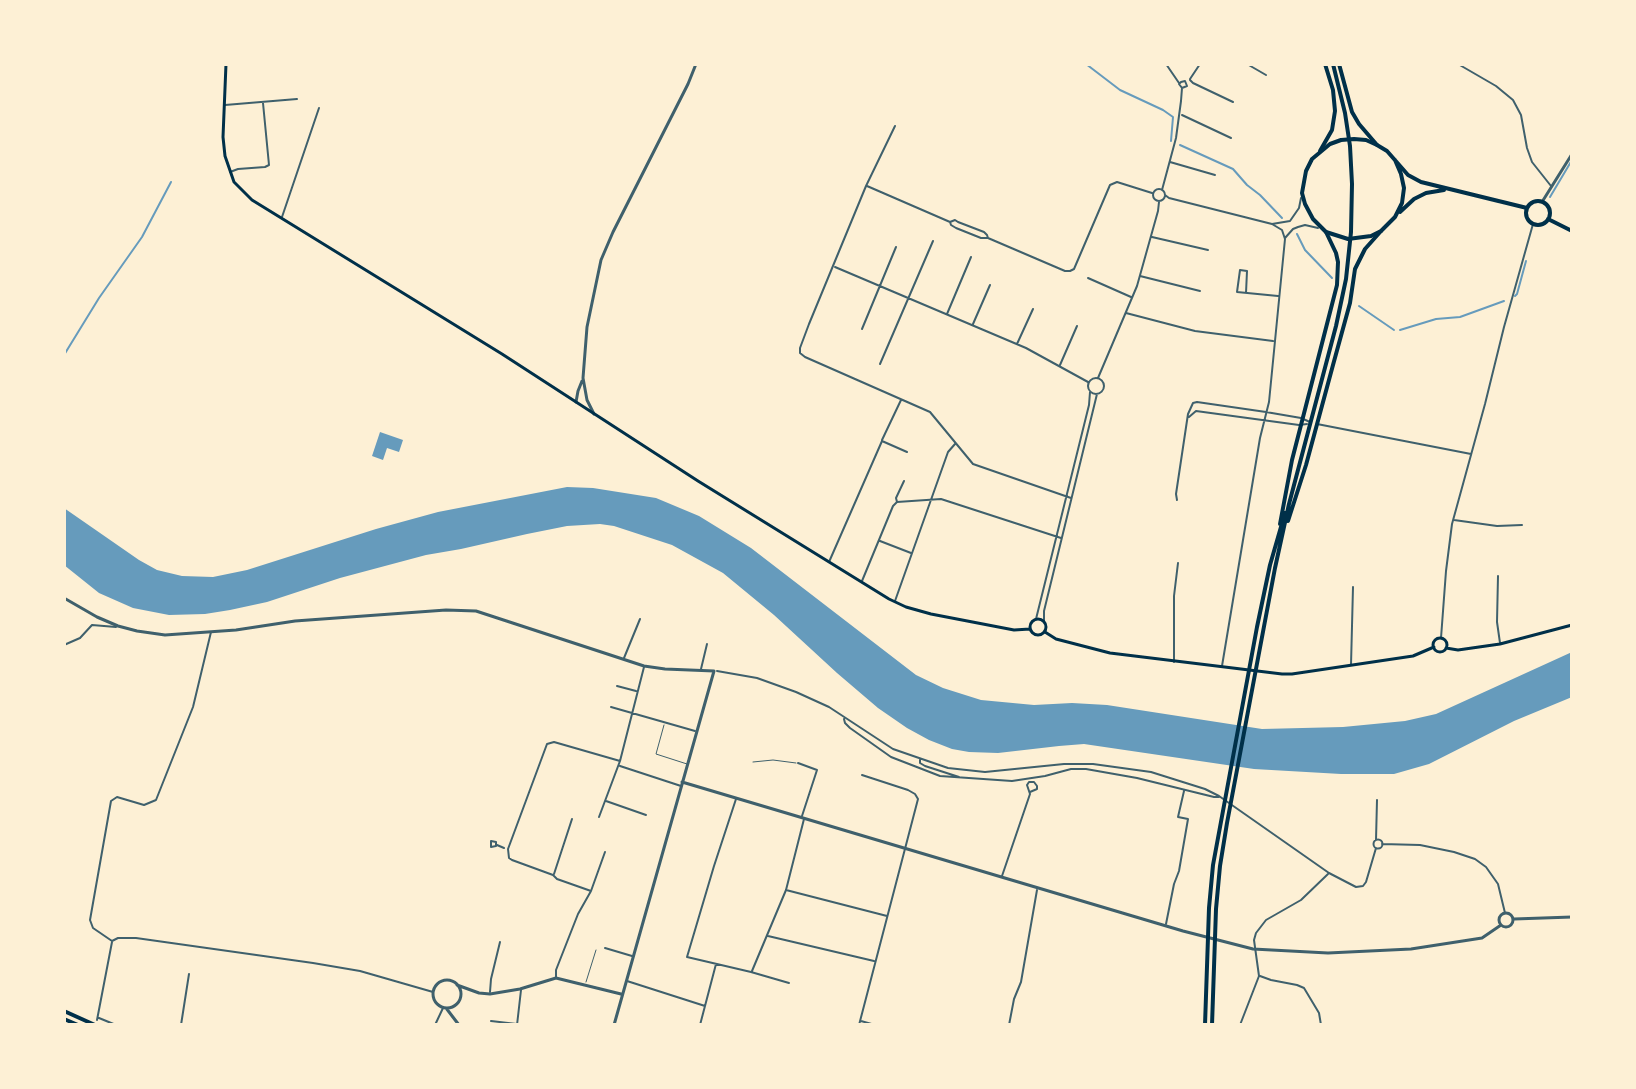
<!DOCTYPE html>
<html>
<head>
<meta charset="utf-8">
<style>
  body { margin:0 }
  #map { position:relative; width:1636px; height:1089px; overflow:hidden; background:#fdf0d5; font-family:Quicksand,sans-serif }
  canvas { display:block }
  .frame { position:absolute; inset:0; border:66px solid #fdf0d5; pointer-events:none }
</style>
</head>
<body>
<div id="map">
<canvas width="1636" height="1089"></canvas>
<div class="frame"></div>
</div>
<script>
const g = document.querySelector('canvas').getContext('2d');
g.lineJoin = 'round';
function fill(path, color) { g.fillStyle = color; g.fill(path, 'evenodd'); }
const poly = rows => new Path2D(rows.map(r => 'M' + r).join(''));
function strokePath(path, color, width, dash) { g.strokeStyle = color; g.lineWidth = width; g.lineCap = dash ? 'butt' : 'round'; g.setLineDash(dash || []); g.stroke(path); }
fill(poly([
  [380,432,403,440,399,452,387,448,383,460,372,456],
  [567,487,593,488,656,498,699,516,751,548,916,675,943,688,981,700,1034,705,1072,703,1107,705,1262,729,1343,727,1405,721,1436,714,1572,652,1572,697,1514,721,1429,764,1394,774,1341,774,1254,769,1084,744,1059,746,998,753,969,752,952,749,929,740,907,728,878,708,837,673,774,615,723,573,672,545,614,526,600,524,567,526,527,534,461,549,426,555,340,578,267,602,230,610,205,614,169,615,133,608,99,593,64,565,64,508,139,560,157,570,182,576,213,577,247,570,376,529,438,512]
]), '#669bbc');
strokePath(poly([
  [1086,64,1120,90,1163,110,1173,117,1171,141],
  [1180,145,1233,169,1247,185,1260,195,1282,218],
  [1550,197,1572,160],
  [1297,234,1305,250,1332,278],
  [1515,296,1517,294,1526,261],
  [1359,306,1394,330],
  [1400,330,1436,319,1460,317,1504,301],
  [64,355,99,298,142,237,171,182]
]), '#669bbc', 2);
strokePath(poly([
  [664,725,656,754,687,764],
  [753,762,773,760,796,763],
  [586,982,596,950]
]), '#3f606c', 1);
strokePath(poly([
  [491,841,496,842,496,846,491,847,491,841],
  [497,845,504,848]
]), '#3f606c', 2);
strokePath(poly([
  [179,64,181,64],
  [1166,64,1179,83],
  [1247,64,1266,75],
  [1458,64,1496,86,1513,100,1521,115,1527,148,1532,162,1551,186],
  [1190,79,1200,64],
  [1190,80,1193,83,1233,102],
  [225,105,297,99],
  [1182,115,1231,138],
  [895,126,866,186,809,324,800,348,800,353,805,357,930,412,973,464,1071,498],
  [1170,162,1215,175],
  [230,172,238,169,265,167,269,165,263,103],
  [867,186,950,222,951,225,956,228,981,238,987,238],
  '1153 195a6 6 0 1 1 12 0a6 6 0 1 1-12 0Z',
  [1162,190,1176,138,1181,101,1182,88,1179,84,1181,82,1185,81,1187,86,1182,88],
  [1165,195,1169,198,1272,224,1290,221,1299,208,1301,198],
  [282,217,319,108],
  [950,222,955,220,958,222,984,232,987,235,988,238,1065,271,1070,271,1074,269,1110,185,1117,182,1152,193],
  [1152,237,1208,250],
  [1285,238,1293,229,1298,227,1305,225,1318,228],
  [835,267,1026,348,1088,382],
  [1140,276,1200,291],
  [1088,278,1131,297],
  [1246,293,1247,271,1240,270,1237,292,1278,296],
  [1126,313,1195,331,1273,341],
  [947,314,971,257],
  [973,324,990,285],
  [862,329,896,247],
  [1017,344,1033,309],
  [880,364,933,241],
  [1060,365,1077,326],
  '1088 386a8 8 0 1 1 16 0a8 8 0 1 1-16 0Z',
  [1098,378,1137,286,1158,211,1159,202],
  [1189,417,1196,411,1299,425,1307,424],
  [1317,424,1471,454],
  [882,440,901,400],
  [1177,500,1176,494,1188,414,1193,403,1197,402,1266,412,1301,418,1310,422],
  [897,502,941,499,1061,538],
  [1454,520,1497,526,1522,525],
  [880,541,911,553],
  [829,562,882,441,907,452],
  [1498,576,1497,622,1500,643],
  [862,581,893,506,897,502,896,498,904,481],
  [895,601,948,452,955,444],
  [1036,619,1089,405,1090,392],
  [1044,621,1044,611,1097,394],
  [1441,638,1446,571,1452,524,1485,404,1504,327,1533,224],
  [64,645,80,638,92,625,116,627],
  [624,658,640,619],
  [1174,662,1174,596,1178,563],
  [1351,665,1353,587],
  [1222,666,1260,438,1269,402,1285,239,1282,230,1272,224],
  [701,669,707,644],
  [717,671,757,678,796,692,829,707,893,749,948,768,985,772,1064,764,1093,764,1151,772,1205,789,1219,796,1329,873,1356,887,1363,886,1366,882,1376,848],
  [617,686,636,691],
  [611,707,695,731],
  [844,719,845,723,850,728,891,757,940,776,1012,781,1045,776,1071,769,1086,769,1137,778,1214,797,1219,797],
  [920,760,920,763,925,766,959,777],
  [798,763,817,770,802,816],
  [620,766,681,786],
  [736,799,714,866,687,957,751,972,789,983],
  [606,801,646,815],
  [599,817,620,761,644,667],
  '1373.5 844a4.5 4.5 0 1 1 9 0a4.5 4.5 0 1 1-9 0Z',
  [1376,840,1377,800],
  [1382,844,1420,845,1454,852,1475,859,1486,867,1498,884,1505,913],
  [554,874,572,819],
  [1002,876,1030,794,1027,785,1029,782,1034,782,1037,786,1037,789,1030,792],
  [786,890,887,916],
  [591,891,557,879,553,875,512,860,509,858,508,849,547,744,554,742,620,761],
  [1166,924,1174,884,1179,871,1188,819,1178,817,1184,791],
  [768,936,874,961],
  [112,941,93,928,90,920,111,801,117,797,144,805,156,800,193,707,211,632],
  [112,941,118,938,136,938,313,963,360,971,433,992],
  [605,948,632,956],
  [752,971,786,890,804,819],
  [1260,976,1271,980,1297,985,1304,988,1319,1013,1321,1025],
  [556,977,556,970,578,914,591,891,605,852],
  [627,981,705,1006],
  [490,992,491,979,500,942],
  [99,1018,116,1025],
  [97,1020,112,942],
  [491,1021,525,1025],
  [861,1021,875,1025],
  [181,1025,189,974],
  [435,1025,443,1008],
  [517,1025,521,990],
  [700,1025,716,964],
  [859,1025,918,799,915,794,908,790,862,775],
  [1009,1025,1014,999,1021,982,1037,890],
  [1240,1025,1259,976,1254,940,1256,933,1266,920,1301,900,1328,874]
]), '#3f606c', 2);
strokePath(poly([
  [1542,202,1572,154],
  [576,402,578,391,582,381],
  [594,414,587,400,583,378,587,327,601,260,613,232,688,84,696,64],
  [64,598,97,617,118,626,137,631,165,635,236,630,295,621,446,610,476,611,644,666,665,669,714,671,614,1025],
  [682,782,1183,931,1253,949,1328,953,1411,949,1482,938,1501,925],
  '1499 920a7 7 0 1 1 14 0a7 7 0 1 1-14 0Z',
  [1514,919,1572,917],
  '433 994a14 14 0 1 1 28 0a14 14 0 1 1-28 0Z',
  [457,985,479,993,490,994,520,989,556,978,621,994],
  [446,1008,459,1025]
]), '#3f606c', 3);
strokePath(poly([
  [226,64,223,137,225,156,234,182,252,200,502,354,698,481,889,599,906,607,931,614,1014,630,1030,629],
  '1030 627a8 8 0 1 1 16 0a8 8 0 1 1-16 0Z',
  [1045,632,1056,639,1110,653,1282,674,1292,674,1413,656,1434,647],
  '1433 645a7 7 0 1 1 14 0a7 7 0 1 1-14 0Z',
  [1446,648,1458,650,1500,644,1572,625]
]), '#003049', 3);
strokePath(poly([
  [1395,160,1401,174,1404,188,1402,203,1395,217,1381,231,1371,236,1348,239,1326,232,1313,219,1305,204,1302,193,1306,171,1312,159,1330,144,1341,140,1354,139,1366,140,1377,145,1387,151,1408,175,1421,182,1527,208],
  '1526 213a12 12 0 1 1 24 0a12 12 0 1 1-24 0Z',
  [1400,212,1414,199,1426,193,1444,190],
  [1548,219,1572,231]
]), '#003049', 4);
strokePath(poly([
  [1339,64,1352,112,1359,124,1377,145],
  [1320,151,1332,130,1335,111,1333,90,1325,64],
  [1288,521,1306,465,1333,365,1350,303,1355,269,1365,249,1381,231],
  [1280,524,1292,460,1337,285,1338,262,1336,253,1326,232],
  [64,1011,95,1025],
  [64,1019,78,1025],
  [1205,1025,1209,908,1213,865,1257,627,1270,565,1285,513],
  [1212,1025,1216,909,1220,866,1227,823,1275,568,1289,504,1336,326,1346,279,1351,232,1352,184,1350,146,1345,113,1333,64]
]), '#003049', 4);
</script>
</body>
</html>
